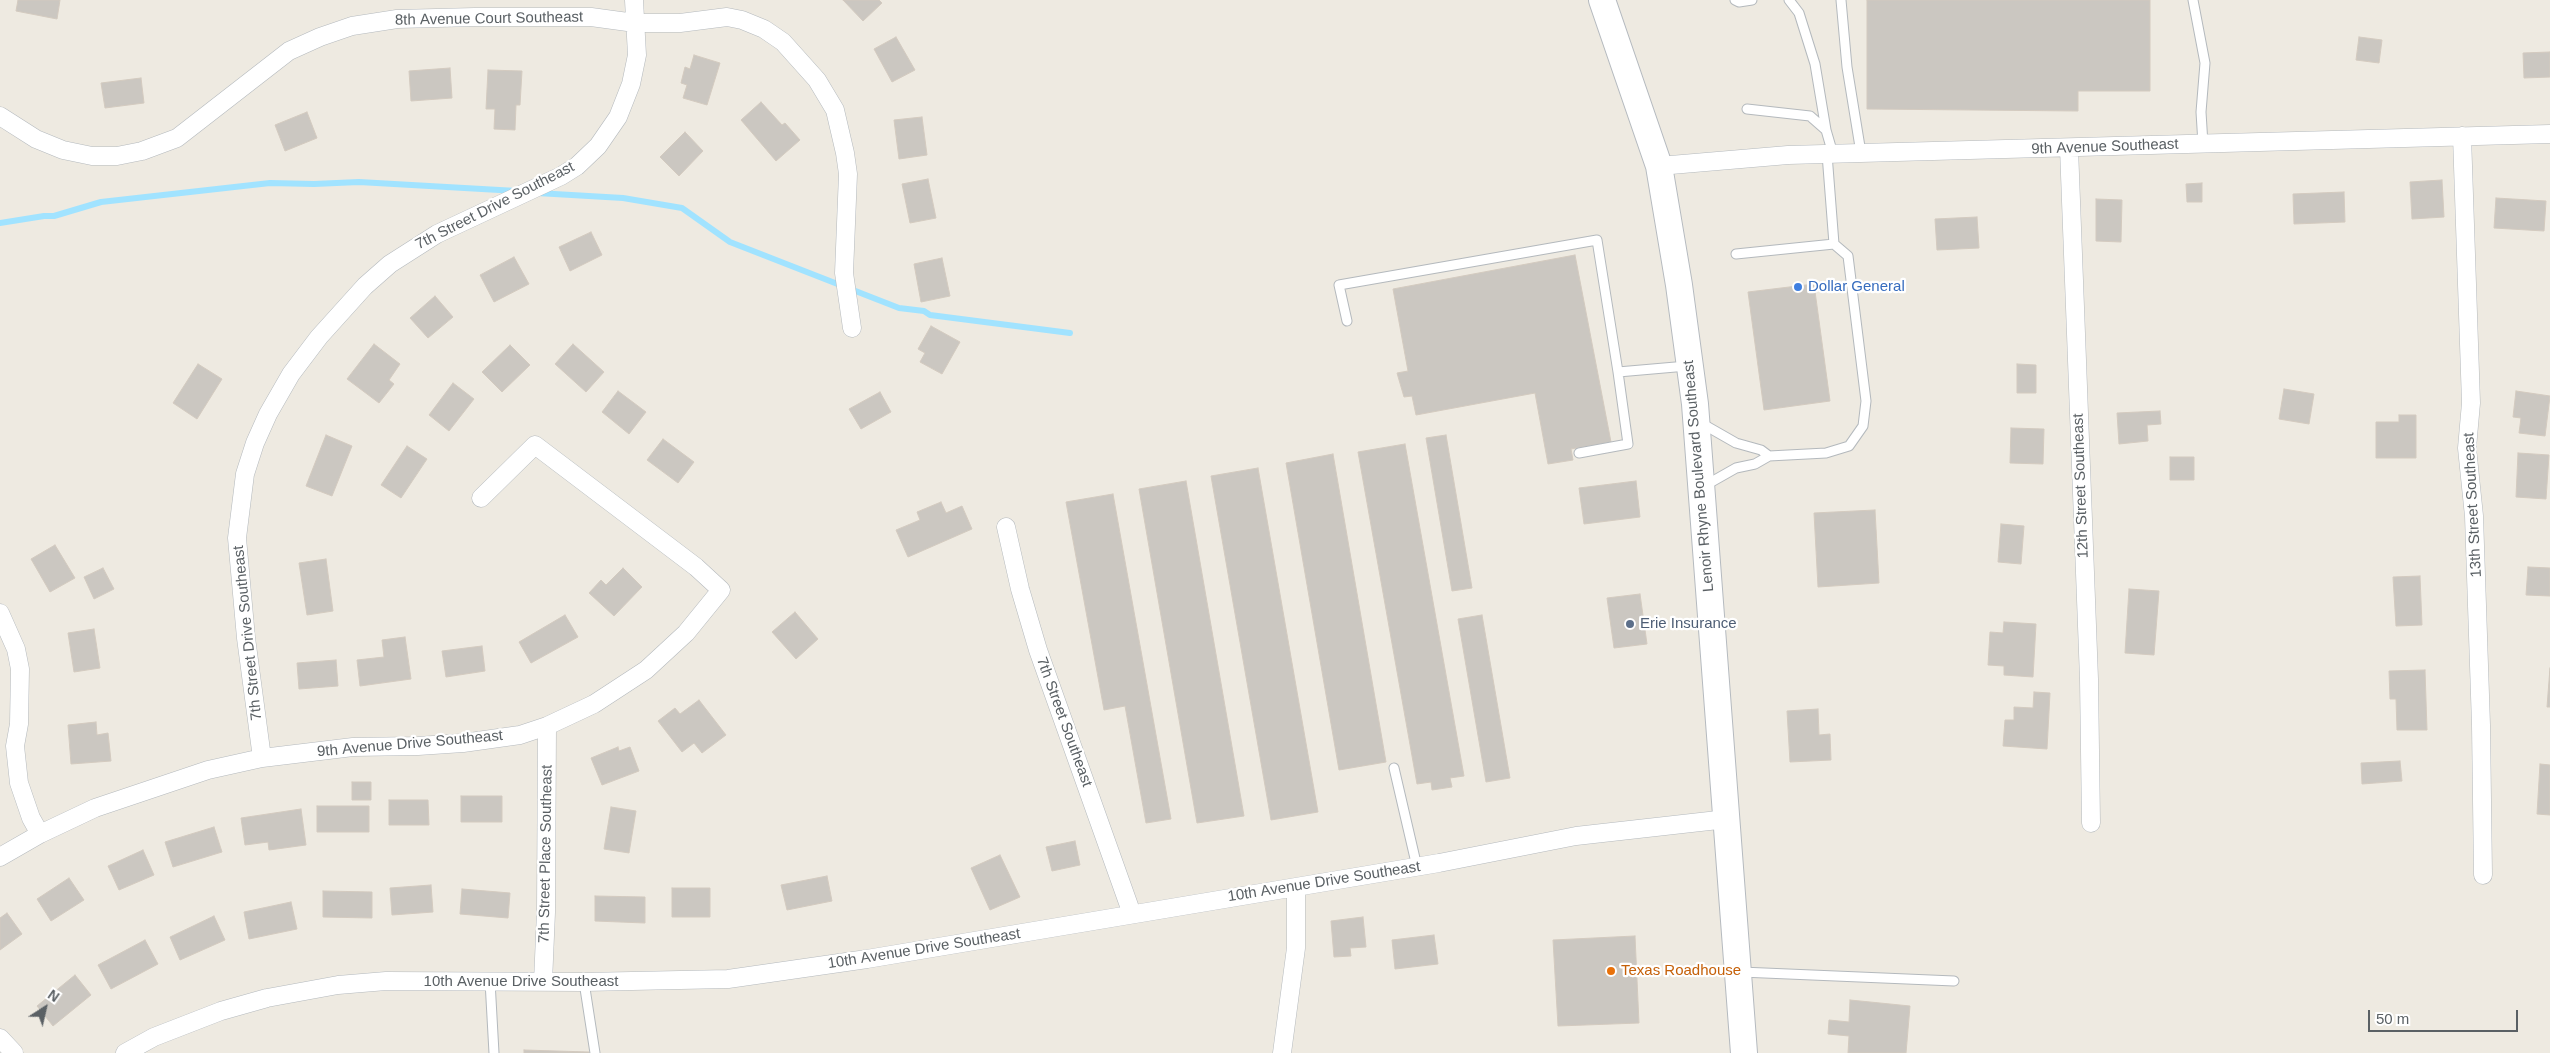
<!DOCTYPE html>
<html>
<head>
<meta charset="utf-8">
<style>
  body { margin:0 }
  #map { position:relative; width:2550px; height:1053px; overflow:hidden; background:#eeeae1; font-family:Helvetica,sans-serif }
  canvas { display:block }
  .north { position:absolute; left:20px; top:983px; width:50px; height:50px; -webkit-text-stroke:4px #fff; paint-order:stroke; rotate:35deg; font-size:14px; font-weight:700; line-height:20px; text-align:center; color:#5a6064 }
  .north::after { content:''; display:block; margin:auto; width:18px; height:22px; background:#5a6064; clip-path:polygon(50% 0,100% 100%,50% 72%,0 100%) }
  .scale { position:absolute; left:2368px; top:1010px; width:150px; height:22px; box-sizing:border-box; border:2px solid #5a6064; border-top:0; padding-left:6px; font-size:15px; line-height:18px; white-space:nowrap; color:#5a6064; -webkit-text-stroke:4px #fff; paint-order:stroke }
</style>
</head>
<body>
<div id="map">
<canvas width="2550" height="1053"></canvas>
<div class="north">N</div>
<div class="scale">50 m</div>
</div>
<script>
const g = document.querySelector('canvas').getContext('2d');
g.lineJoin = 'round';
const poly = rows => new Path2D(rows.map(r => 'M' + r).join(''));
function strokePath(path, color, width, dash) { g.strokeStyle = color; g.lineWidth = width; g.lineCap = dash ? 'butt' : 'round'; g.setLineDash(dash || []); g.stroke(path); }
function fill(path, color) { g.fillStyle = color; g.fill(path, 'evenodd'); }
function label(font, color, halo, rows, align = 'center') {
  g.font = font + ' Helvetica,sans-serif'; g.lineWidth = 4.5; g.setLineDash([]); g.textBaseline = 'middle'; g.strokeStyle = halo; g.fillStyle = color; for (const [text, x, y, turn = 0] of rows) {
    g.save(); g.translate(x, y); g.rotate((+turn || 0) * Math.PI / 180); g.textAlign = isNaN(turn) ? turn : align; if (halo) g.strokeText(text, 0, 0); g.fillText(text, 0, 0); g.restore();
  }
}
strokePath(poly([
  [537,193,623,198,682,208,730,242,899,308,924,311,930,315,1070,333],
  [0,223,44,216,54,216,101,202,270,183,314,184,359,182,517,191]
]), '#a1e3ff', 6);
const building = poly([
  [18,0,60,0,57,19,16,11,18,0],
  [843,0,879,0,882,3,863,21,843,0],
  [1867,0,2150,0,2150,91,2078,91,2078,111,1867,109,1867,0],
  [896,37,915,70,892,82,874,49,896,37],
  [2359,37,2382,40,2379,63,2356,60,2359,37],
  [2550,52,2550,77,2524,78,2523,53,2550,52],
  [694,55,720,63,707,105,683,98,687,85,681,83,685,67,690,69,694,55],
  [450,68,452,98,411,101,409,71,450,68],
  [488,70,522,71,520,105,516,105,515,130,494,129,495,109,486,109,488,70],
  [141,78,144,103,105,108,101,83,141,78],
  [761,102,782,125,785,123,800,140,776,161,741,120,761,102],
  [307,112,317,138,285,151,275,125,307,112],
  [922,117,927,155,899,159,894,120,922,117],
  [685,132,703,151,679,176,660,157,685,132],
  [928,179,936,218,910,223,902,184,928,179],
  [2442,180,2444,217,2412,219,2410,182,2442,180],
  [2202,183,2202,202,2187,202,2186,184,2202,183],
  [2344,192,2345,222,2294,224,2293,194,2344,192],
  [2496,198,2546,201,2544,231,2494,228,2496,198],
  [2096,199,2122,200,2121,242,2096,241,2096,199],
  [1977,217,1979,248,1937,250,1935,219,1977,217],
  [591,232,602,255,570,271,559,247,591,232],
  [1575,255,1611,442,1571,449,1573,460,1548,464,1535,393,1416,415,1412,396,1404,397,1397,373,1408,371,1393,289,1575,255],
  [514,257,529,284,494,302,480,275,514,257],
  [942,258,950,296,921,302,914,264,942,258],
  [1814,284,1830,401,1764,410,1748,292,1814,284],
  [435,296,453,317,428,338,410,318,435,296],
  [931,326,960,342,942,374,920,362,925,353,918,349,931,326],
  [374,344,400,364,389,380,394,384,379,403,347,379,374,344],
  [573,344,604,372,586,392,555,364,573,344],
  [510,345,530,365,502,392,482,372,510,345],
  [198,364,222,379,197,419,173,403,198,364],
  [2017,364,2036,365,2036,393,2017,393,2017,364],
  [453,383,474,399,449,431,429,415,453,383],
  [2284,389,2314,394,2309,424,2279,419,2284,389],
  [618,391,646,412,629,434,602,412,618,391],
  [2516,391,2550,396,2545,436,2519,433,2521,418,2513,417,2516,391],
  [880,392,891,412,861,429,849,409,880,392],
  [2160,411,2161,424,2147,425,2148,441,2119,444,2117,413,2160,411],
  [2399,415,2416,415,2416,458,2376,458,2376,422,2399,422,2399,415],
  [2011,428,2044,429,2043,464,2010,463,2011,428],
  [326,435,352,446,332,496,306,486,326,435],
  [1446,435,1472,588,1452,591,1426,438,1446,435],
  [663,439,694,462,678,483,647,460,663,439],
  [1405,444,1464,776,1450,778,1452,787,1432,790,1431,782,1417,784,1358,452,1405,444],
  [407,446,427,459,401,498,381,485,407,446],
  [2518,453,2549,455,2546,499,2516,497,2518,453],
  [1333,454,1386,762,1339,770,1286,463,1333,454],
  [2170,457,2194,457,2194,480,2170,480,2170,457],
  [1258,468,1318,812,1271,820,1211,476,1258,468],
  [1186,481,1244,816,1197,823,1139,489,1186,481],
  [1636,481,1640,517,1584,524,1579,488,1636,481],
  [1113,494,1171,819,1146,823,1125,706,1104,710,1066,502,1113,494],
  [941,502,946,513,962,506,972,529,908,557,896,530,920,520,917,512,941,502],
  [1875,510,1879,583,1818,587,1814,513,1875,510],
  [2001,524,2024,526,2021,564,1998,562,2001,524],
  [55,545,75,578,50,592,31,559,55,545],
  [326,559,333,611,307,615,299,563,326,559],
  [2528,567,2550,568,2550,596,2526,595,2528,567],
  [103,568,114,589,94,599,84,577,103,568],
  [623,568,642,587,614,616,589,593,601,580,606,585,623,568],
  [2420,576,2422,625,2396,626,2393,577,2420,576],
  [2129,589,2159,591,2154,655,2125,653,2129,589],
  [1640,594,1647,644,1614,648,1607,598,1640,594],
  [795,612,818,639,796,659,772,632,795,612],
  [565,615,578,637,531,663,519,642,565,615],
  [1482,615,1510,778,1486,782,1458,619,1482,615],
  [2004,622,2036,624,2033,677,2004,675,2004,666,1988,665,1990,632,2003,633,2004,622],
  [94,629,100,668,74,672,68,633,94,629],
  [405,637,411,679,360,686,357,660,384,657,382,640,405,637],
  [482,646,485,671,446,677,442,651,482,646],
  [336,660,338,686,299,689,297,663,336,660],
  [2550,668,2550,707,2547,707,2550,668],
  [2425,670,2427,730,2397,730,2396,699,2390,699,2389,671,2425,670],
  [2034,692,2050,693,2047,749,2003,746,2005,720,2014,720,2014,707,2033,708,2034,692],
  [699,700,726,735,702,753,694,743,682,752,658,721,675,708,680,714,699,700],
  [1818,709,1819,735,1830,734,1831,760,1790,762,1787,711,1818,709],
  [96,722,97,735,108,733,111,761,71,764,68,725,96,722],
  [618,747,619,751,630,747,639,771,602,785,591,758,618,747],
  [2400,761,2402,781,2362,784,2361,763,2400,761],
  [2540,764,2550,765,2550,815,2537,814,2540,764],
  [352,782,371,782,371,800,352,800,352,782],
  [461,796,502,796,502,822,461,822,461,796],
  [389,800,428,800,429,825,389,825,389,800],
  [317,806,369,806,369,832,317,832,317,806],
  [611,807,636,811,629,853,604,849,611,807],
  [301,809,306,845,269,850,268,842,245,845,241,818,301,809],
  [214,827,222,852,173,867,165,842,214,827],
  [1075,841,1080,865,1052,871,1046,847,1075,841],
  [143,850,154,875,119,890,108,866,143,850],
  [1000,855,1020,897,990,910,971,868,1000,855],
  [827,876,832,901,787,910,781,885,827,876],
  [69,878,84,900,51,921,37,899,69,878],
  [431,885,433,912,392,915,390,888,431,885],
  [672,888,710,888,710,917,672,917,672,888],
  [462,889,510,893,508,918,460,914,462,889],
  [323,891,372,892,372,918,323,917,323,891],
  [595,896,645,897,645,923,595,921,595,896],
  [291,902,297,929,249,939,244,912,291,902],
  [7,913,22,934,0,950,0,918,7,913],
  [214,916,225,940,180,960,170,937,214,916],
  [1363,917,1366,947,1350,948,1351,956,1334,957,1331,921,1363,917],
  [1434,935,1438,964,1395,969,1392,940,1434,935],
  [1635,936,1639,1023,1558,1026,1553,940,1635,936],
  [145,940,158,964,111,989,98,965,145,940],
  [75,975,91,995,53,1026,37,1006,75,975],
  [1850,1000,1910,1006,1906,1053,1848,1053,1849,1036,1828,1034,1829,1020,1849,1022,1850,1000],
  [524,1050,589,1052,589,1053,524,1053,524,1050]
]);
fill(building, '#cbc7c1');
strokePath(building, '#d3cabf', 1);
const service = poly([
  [1735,0,1739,2,1752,0],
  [1789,0,1799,13,1815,64,1826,130],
  [1841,0,1847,67,1861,153],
  [2193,0,2205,63,2201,112,2203,144],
  [1747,109,1810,116,1826,130,1833,154],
  [1736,254,1834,244,1827,154],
  [1347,321,1339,285,1597,240,1618,372,1687,366],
  [1701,423,1736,443,1761,450,1769,456,1755,464,1736,468,1706,485],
  [1579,453,1628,444,1618,372],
  [1769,456,1826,453,1849,446,1863,426,1866,401,1848,256,1834,244],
  [1394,768,1417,867],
  [1741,972,1954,981],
  [490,981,494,1053],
  [584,982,595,1053]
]);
const minor = poly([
  [0,116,36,139,63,150,92,156,117,156,142,151,177,138,289,51,320,37,352,26,397,19,475,17,591,17,635,23,680,23,727,17,742,20,764,29,783,42,817,80,835,110,845,153,848,174,844,273,852,328],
  [2462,136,2471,403,2467,448,2474,516,2481,725,2483,875],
  [2069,148,2089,679,2091,823],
  [1659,166,1788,155,2550,134],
  [1006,527,1020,589,1038,650,1132,914],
  [0,613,16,649,20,669,19,724,15,746,19,783,31,818,40,834],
  [262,758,246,638,237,538,245,474,255,443,268,414,291,374,319,337,365,286,390,264,437,234,561,176,577,166,598,146,618,117,631,84,637,55,634,0],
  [0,857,40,834,95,808,208,770,262,758,353,747,418,746,463,743,520,735,547,726,594,704,646,670,686,633,721,590,696,567,535,445,481,498],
  [543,982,546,912,547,726],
  [0,1038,14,1053],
  [125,1053,154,1037,221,1011,267,998,338,985,386,981,584,982,728,979,867,959,1439,863,1576,836,1727,819],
  [1282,1053,1296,948,1296,887]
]);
const secondary = poly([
  [1602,0,1659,166,1679,285,1695,404,1744,1053]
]);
strokePath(service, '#b4b9bd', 11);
strokePath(minor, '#b4b9bd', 19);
strokePath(secondary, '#b5babf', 28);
strokePath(service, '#fff', 9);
strokePath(minor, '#fff', 18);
strokePath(secondary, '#fff', 26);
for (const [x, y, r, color] of [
  [1798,287,5,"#3f7fe0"],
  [1630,624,5,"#5c6f8a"],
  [1611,971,5,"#e8710a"]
]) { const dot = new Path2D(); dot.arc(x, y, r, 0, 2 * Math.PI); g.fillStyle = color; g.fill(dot); strokePath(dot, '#fff', 2); }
label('15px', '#5a6064', '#fff', [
  ["8th Avenue Court Southeast",489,19,-1],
  ["9th Avenue Southeast",2105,147,-2],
  ["7th Street Drive Southeast",495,206,-27],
  ["Lenoir Rhyne Boulevard Southeast",1699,476,-95],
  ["12th Street Southeast",2081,486,-92],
  ["13th Street Southeast",2473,505,-93],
  ["7th Street Drive Southeast",248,633,-96],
  ["7th Street Southeast",1064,722,70],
  ["9th Avenue Drive Southeast",410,744,-5],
  ["7th Street Place Southeast",546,854,-89],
  ["10th Avenue Drive Southeast",1324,882,-9],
  ["10th Avenue Drive Southeast",924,949,-9],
  ["10th Avenue Drive Southeast",521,982]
]);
label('15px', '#366cbe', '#fff', [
  ["Dollar General",1808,287]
], 'left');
label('15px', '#4e5e75', '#fff', [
  ["Erie Insurance",1640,624]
], 'left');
label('15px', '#c56008', '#fff', [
  ["Texas Roadhouse",1621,971]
], 'left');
</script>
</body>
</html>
